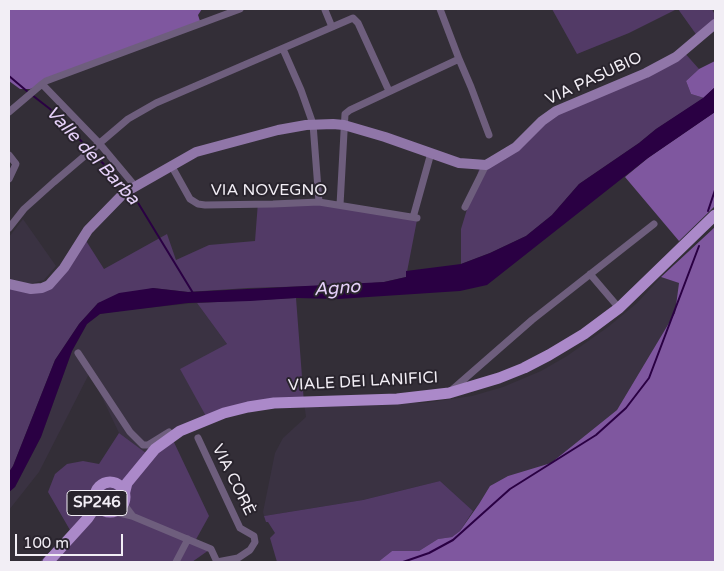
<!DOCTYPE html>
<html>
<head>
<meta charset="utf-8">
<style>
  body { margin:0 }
  #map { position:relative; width:724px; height:571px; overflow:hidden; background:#332e37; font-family:"Varela Round",sans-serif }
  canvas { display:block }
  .frame { position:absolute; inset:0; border:10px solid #f2eef5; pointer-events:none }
  .scale { position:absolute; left:15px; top:534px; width:108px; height:22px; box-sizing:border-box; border:2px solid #f2eef5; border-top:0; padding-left:6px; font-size:15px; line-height:18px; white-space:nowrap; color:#f2eef5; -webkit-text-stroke:4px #29242d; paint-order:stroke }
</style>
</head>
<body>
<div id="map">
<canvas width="724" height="571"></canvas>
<div class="frame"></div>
<div class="scale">100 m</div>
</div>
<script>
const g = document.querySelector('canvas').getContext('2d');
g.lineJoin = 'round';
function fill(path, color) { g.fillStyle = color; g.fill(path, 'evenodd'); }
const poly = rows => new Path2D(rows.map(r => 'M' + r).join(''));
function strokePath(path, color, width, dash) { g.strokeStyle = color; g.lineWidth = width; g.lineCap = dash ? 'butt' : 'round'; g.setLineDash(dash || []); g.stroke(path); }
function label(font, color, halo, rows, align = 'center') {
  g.font = font + ' "Varela Round",sans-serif'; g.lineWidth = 4; g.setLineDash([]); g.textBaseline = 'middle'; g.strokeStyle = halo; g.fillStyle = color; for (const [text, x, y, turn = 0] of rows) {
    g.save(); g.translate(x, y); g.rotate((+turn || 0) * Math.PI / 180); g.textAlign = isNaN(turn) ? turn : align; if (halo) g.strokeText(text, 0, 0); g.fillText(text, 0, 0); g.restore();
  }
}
fill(poly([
  [23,219,56,266,44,280,30,284,9,282,9,237],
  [661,277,679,283,675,313,617,410,551,463,508,476,490,486,479,504,473,511,440,481,363,500,264,516,263,512,275,453,283,438,306,417,304,403,387,401,424,403,472,396,503,387,541,371,567,356,608,327,637,303],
  [197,303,227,344,207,418,146,453,119,433,90,372,39,472,9,510,9,492,15,487,41,437,72,351,87,324,100,314,125,310]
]), '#3a3242');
fill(poly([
  [552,9,677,9,629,33,577,54],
  [678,9,712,9,715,15,715,23,698,37],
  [683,51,699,69,686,81,691,94,704,98,656,129,639,143,579,184,552,215,526,236,490,253,461,264,461,229,481,163,501,157,555,111],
  [296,201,417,220,406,277,384,282,348,285,248,288,188,292,153,288,98,303,79,324,55,360,13,466,9,472,9,284,42,287,60,273,83,236,104,269,167,234,176,260,209,245,255,241,258,202],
  [296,298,304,403,207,418,180,369,227,344,197,303],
  [119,433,146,453,171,436,209,516,194,543,209,550,192,562,40,562,47,554,74,537,48,492,55,474,67,464,83,461,99,464],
  [440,481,473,511,460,531,452,537,438,539,419,551,392,551,378,562,277,562,270,538,275,533,268,522,266,522,264,516,363,500]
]), '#523a66');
fill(poly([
  [9,9,202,9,198,15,201,24,30,89,20,89,9,81],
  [715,61,715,87,704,98,691,94,686,81,699,69],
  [715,112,715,206,679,241,625,177,648,158],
  [715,227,715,562,378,562,392,551,419,551,438,539,452,537,460,531,479,504,490,486,508,476,551,463,617,410,675,313,679,283,661,277]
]), '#7f579f');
fill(poly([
  [715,87,715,112,648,158,487,285,460,291,338,299,296,298,250,301,188,303,100,314,87,324,72,351,41,437,15,487,9,492,9,472,13,466,55,360,79,324,98,303,119,293,153,288,188,292,384,282,406,277,406,271,461,264,490,253,526,236,552,215,579,184,639,143,656,129,703,98]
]), '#2a0043');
strokePath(poly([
  [9,76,28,92],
  [32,95,50,109,127,188],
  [132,193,193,293],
  [708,211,715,190],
  [403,562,429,553,453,540,510,489,596,435,626,408,649,378,699,246]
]), '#2a0043', 2);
strokePath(poly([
  [325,10,332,27],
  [283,49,301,90,313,124,319,202],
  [459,59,471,87,489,135],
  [9,112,42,84],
  [9,155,16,164,9,179],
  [171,165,190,199,198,204,205,205,273,204,319,202,417,218],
  [135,186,99,143,42,84,46,81,240,9],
  [340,205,345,114,350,110,459,59,440,9],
  [465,207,486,165],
  [414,214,431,153],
  [9,228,24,209,54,182,128,119,156,103,353,18,358,23,389,91],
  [590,274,619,308],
  [78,353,130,432,143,445,148,445,169,432,171,437],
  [453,389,532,320,654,224],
  [198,438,240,528,254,536,255,542,250,550,238,558,217,562],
  [124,498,126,507,132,515],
  [111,511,132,516,211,549,217,562],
  [176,562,188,539]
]), '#6e5e7d', 7);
strokePath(poly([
  [9,284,31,289,42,288,49,285,64,268,88,230,124,193,196,152,278,130,306,125,333,124,344,125,385,137,459,163,486,165,516,147,542,121,556,111,646,73,676,57,715,24]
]), '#9076a8', 10);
strokePath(poly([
  '95 497a15 15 0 1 1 30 0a15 15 0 1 1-30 0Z',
  [124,495,127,483,155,449,180,431,224,413,248,407,274,403,397,399,449,393,499,378,524,368,549,355,584,334,619,308,715,215],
  [48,562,88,518,92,512,96,501]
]), '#ab89c9', 11);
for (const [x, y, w] of [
  [97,503,60]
]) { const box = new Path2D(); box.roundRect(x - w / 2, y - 12.5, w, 25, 4); g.fillStyle = '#29242d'; g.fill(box); strokePath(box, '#f2eef5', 1); }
label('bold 15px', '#f2eef5', null, [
  ["SP246",97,503]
]);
label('16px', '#f2eef5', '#29242d', [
  ["VIA PASUBIO",594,79,-25],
  ["VIA NOVEGNO",269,191],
  ["VIALE DEI LANIFICI",363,382,-3],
  ["VIA CORÈ",233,480,64]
]);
label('italic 18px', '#e6d1f9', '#29242d', [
  ["Valle del Barba",92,156,47],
  ["Agno",337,289,-4]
]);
</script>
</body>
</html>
